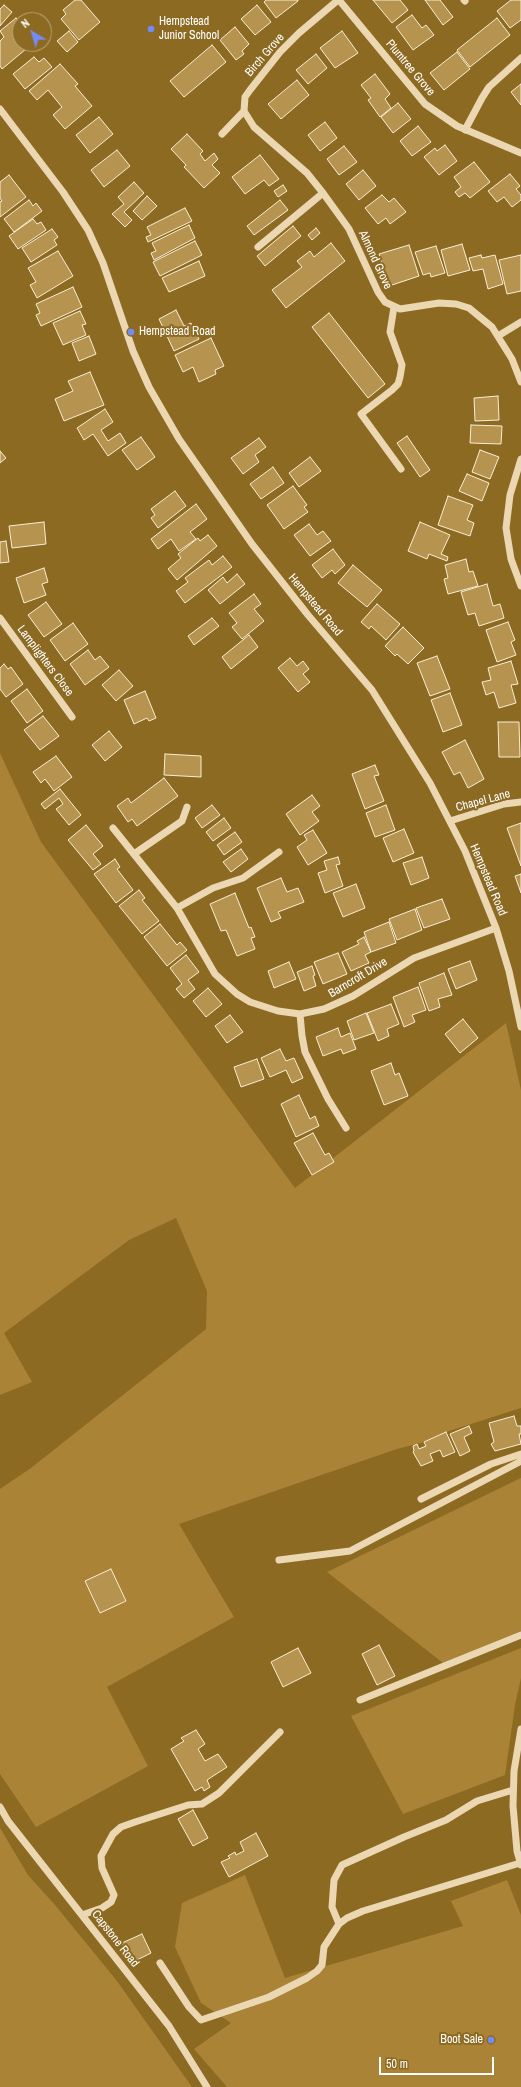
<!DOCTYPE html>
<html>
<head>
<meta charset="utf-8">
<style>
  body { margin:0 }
  #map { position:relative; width:521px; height:2087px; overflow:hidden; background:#8d6a22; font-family:"Archivo Narrow",sans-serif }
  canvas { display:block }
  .north { position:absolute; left:12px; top:12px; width:40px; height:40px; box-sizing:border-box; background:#8d6a22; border:1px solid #bba67a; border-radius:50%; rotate:322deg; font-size:11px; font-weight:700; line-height:16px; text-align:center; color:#fff }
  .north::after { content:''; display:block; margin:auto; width:14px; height:18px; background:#738bf7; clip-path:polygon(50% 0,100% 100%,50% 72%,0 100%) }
  .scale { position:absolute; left:379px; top:2057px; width:115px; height:18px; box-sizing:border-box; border:2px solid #fff; border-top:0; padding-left:5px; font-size:12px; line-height:14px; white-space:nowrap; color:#fff; -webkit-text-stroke:3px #8d6a22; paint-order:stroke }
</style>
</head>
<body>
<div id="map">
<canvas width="521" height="2087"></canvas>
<div class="north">N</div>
<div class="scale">50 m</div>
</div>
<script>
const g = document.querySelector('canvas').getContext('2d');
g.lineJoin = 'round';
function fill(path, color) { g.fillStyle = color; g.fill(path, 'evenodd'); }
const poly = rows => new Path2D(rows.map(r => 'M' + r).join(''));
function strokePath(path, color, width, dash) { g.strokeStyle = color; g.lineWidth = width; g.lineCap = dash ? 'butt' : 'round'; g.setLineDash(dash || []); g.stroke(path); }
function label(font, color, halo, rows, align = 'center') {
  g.font = font + ' "Archivo Narrow",sans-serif'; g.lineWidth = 4; g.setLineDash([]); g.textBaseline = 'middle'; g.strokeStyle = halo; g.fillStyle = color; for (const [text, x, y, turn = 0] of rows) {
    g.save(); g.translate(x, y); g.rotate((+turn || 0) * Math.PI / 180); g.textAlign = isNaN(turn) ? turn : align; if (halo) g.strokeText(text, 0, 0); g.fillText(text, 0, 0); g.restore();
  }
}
fill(poly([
  [0,753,41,842,295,1188,506,1023,521,1090,521,1408,446,1432,424,1442,397,1449,179,1524,234,1617,107,1687,148,1766,36,1827,0,1774,0,1489,31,1468,206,1329,207,1291,176,1218,129,1240,4,1333,32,1382,0,1395],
  [521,1478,521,1631,443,1663,327,1572],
  [521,1648,521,1678,515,1705,505,1775,403,1814,351,1716],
  [0,1828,28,1875,55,1905,117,1981,192,2087,0,2087],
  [245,1875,285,1978,463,1926,451,1901,507,1880,521,1915,521,2087,227,2087,194,2049,231,2023,201,2003,175,1947,182,1903]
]), '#aa8336');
const building = poly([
  [75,0,81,0,100,22,79,40,61,19,66,14,63,10,75,0],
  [266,0,298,0,298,1,276,18,264,2,266,0],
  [373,0,400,0,408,10,392,23,373,0],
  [425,0,440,0,453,17,443,25,425,0],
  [511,0,521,0,521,20,510,28,497,11,511,0],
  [4,5,12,12,0,26,0,9,4,5],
  [257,5,271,22,255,35,241,19,257,5],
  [412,15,422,28,426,25,434,35,413,50,396,27,412,15],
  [16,18,20,22,20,44,32,44,2,69,0,66,0,41,4,37,0,31,16,18],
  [497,18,510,35,470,67,457,50,497,18],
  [235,27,249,44,242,51,244,54,236,60,220,40,235,27],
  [69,31,78,42,67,52,57,41,69,31],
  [342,31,358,53,335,68,320,48,342,31],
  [212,45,226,62,184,97,170,81,212,45],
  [457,52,470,69,444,90,430,73,457,52],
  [316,54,327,68,308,84,296,70,316,54],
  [34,57,39,62,44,58,52,67,25,89,13,74,34,57],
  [60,64,78,84,75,86,92,106,65,129,53,115,62,107,48,90,37,100,29,91,60,64],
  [375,74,390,94,385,99,391,108,380,117,368,100,371,98,361,85,375,74],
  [297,80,309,95,281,119,268,104,297,80],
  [521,84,521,105,511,92,521,84],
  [398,103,411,119,393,133,381,117,398,103],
  [99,117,113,134,90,153,76,135,99,117],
  [325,122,337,138,320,151,308,135,325,122],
  [418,126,431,142,412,156,400,141,418,126],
  [187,134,203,151,200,154,205,161,214,153,218,159,212,165,220,173,204,188,184,167,186,165,171,149,187,134],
  [445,145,457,161,439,175,424,157,435,148,437,151,445,145],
  [344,146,357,162,339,175,327,159,344,146],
  [117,150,130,166,104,187,91,170,117,150],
  [260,155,279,179,269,186,264,180,245,194,232,177,260,155],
  [474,162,490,182,470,198,465,193,459,197,455,192,461,187,454,177,474,162],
  [363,170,376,186,359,200,346,184,363,170],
  [510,174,520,186,516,189,521,195,521,200,512,207,504,197,497,202,488,191,510,174],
  [9,175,26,197,0,217,0,202,2,201,0,198,0,182,9,175],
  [134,182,144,193,124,212,132,220,125,227,112,214,124,204,118,197,134,182],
  [283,185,287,191,278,197,274,191,283,185],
  [382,195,389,202,394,198,406,212,390,224,386,218,378,224,365,208,382,195],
  [147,196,157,206,142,220,133,211,147,196],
  [29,200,33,206,36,203,42,211,14,232,4,219,29,200],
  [280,200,288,210,254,235,247,226,280,200],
  [185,208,192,221,148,242,146,237,151,235,147,227,185,208],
  [33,219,37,224,41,222,46,230,18,249,9,236,33,219],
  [189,225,195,238,154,260,151,253,156,251,152,243,189,225],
  [293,226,301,236,265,266,257,256,293,226],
  [316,228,320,233,312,240,308,235,316,228],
  [52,229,58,237,54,240,57,245,31,262,22,248,52,229],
  [195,241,202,255,160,276,153,262,195,241],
  [331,243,345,261,286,308,272,290,302,267,297,261,310,251,314,257,331,243],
  [462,244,470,270,448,276,441,250,462,244],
  [409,245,419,276,389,286,379,254,409,245],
  [436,246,445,273,431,277,430,273,423,275,415,252,436,246],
  [58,251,73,276,37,298,30,285,36,282,28,268,58,251],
  [481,255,482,258,495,255,503,284,488,289,483,269,473,271,469,258,481,255],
  [521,255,521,291,507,294,499,260,521,255],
  [199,261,205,276,169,292,162,278,199,261],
  [73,287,82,307,41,326,36,315,40,313,36,304,73,287],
  [176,310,184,326,191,323,199,339,174,351,159,319,176,310],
  [80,311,86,324,82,325,86,335,63,345,53,323,80,311],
  [329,313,385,384,368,398,312,327,329,313],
  [89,336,96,354,79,361,72,343,89,336],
  [211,338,224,366,215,370,216,374,199,382,193,367,183,372,175,355,211,338],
  [90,372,104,405,64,421,55,399,73,391,68,381,90,372],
  [498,396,499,420,475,421,474,398,498,396],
  [105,409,113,422,101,430,108,441,120,433,126,443,108,456,93,434,84,440,77,428,105,409],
  [471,425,502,426,501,444,470,443,471,425],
  [407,436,430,470,420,477,397,443,407,436],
  [141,437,155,457,137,470,122,450,141,437],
  [259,438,266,447,255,455,259,462,243,474,231,458,259,438],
  [480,450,499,457,490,479,472,472,480,450],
  [0,451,6,458,0,463,0,451],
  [310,457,321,471,299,487,289,473,310,457],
  [273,467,284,483,261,499,250,484,273,467],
  [467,474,489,483,482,501,459,491,467,474],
  [293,486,307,505,304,507,308,512,284,529,267,505,293,486],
  [175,491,186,506,158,528,151,518,155,515,151,509,175,491],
  [448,496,473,505,467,520,474,523,470,536,438,525,448,496],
  [196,504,207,519,190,532,196,539,179,551,171,539,158,549,151,539,196,504],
  [44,522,46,544,12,548,9,526,44,522],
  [420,522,450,535,441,554,448,557,447,561,429,554,427,559,408,551,420,522],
  [309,524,317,535,323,531,331,541,310,556,294,535,309,524],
  [208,535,217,546,177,580,168,569,181,558,178,554,198,538,200,541,208,535],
  [6,541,9,562,0,563,0,542,6,541],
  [333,549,345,565,335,574,332,570,322,578,312,565,333,549],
  [223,556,232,567,185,603,176,591,188,582,185,578,209,560,212,565,223,556],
  [466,559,469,572,473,571,478,586,448,594,444,579,448,578,445,565,466,559],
  [353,565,382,590,367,607,338,583,353,565],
  [44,568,48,582,42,584,46,595,24,603,16,578,44,568],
  [237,574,245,584,220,604,208,590,223,577,227,583,237,574],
  [487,584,493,606,500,604,504,618,479,626,475,613,468,615,461,592,487,584],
  [254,594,261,604,254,609,264,621,242,639,232,627,237,623,229,613,254,594],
  [46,602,62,624,44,637,28,615,46,602],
  [377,604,400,624,386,640,371,626,369,629,361,622,377,604],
  [212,618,219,626,194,645,188,636,212,618],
  [508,622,515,640,511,642,516,655,497,662,486,630,508,622],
  [73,623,88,644,65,661,50,640,73,623],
  [403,627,424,648,408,664,397,654,395,656,385,646,403,627],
  [249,635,258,647,231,669,222,657,249,635],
  [88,650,95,660,100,656,109,667,85,685,70,664,88,650],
  [437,656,450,689,430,696,417,663,437,656],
  [290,658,297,666,303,661,309,669,303,674,310,682,298,692,278,668,290,658],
  [511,661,518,684,511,685,516,703,499,708,494,692,486,695,482,682,491,680,488,668,511,661],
  [4,664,8,669,11,667,23,684,6,697,0,689,0,668,4,664],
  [119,670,133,686,116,701,102,685,119,670],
  [27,689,43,711,27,723,11,701,27,689],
  [145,691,156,718,149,721,147,718,134,724,124,700,145,691],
  [450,693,462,725,443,732,431,700,450,693],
  [43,716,59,736,40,750,24,730,43,716],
  [498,722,519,722,520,757,499,757,498,722],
  [109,731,122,747,105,761,92,745,109,731],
  [465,740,484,779,468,788,460,772,454,775,442,752,465,740],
  [165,754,201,756,201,777,164,775,165,754],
  [56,756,72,777,54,791,45,779,41,783,33,772,56,756],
  [375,765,379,775,374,776,384,801,365,809,352,774,375,765],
  [164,778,178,796,137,826,132,819,128,822,117,806,128,798,131,803,164,778],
  [60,789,81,815,69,825,56,809,63,804,59,798,45,809,41,804,60,789],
  [312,795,320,806,312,812,319,821,300,835,286,814,312,795],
  [212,805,220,815,202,828,195,818,212,805],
  [386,805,395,830,375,837,366,813,386,805],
  [224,818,231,828,213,841,206,832,224,818],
  [521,823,521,866,507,828,521,823],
  [86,825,103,846,93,854,101,864,93,870,68,840,86,825],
  [404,829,414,853,393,862,383,838,404,829],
  [313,830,327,853,308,865,297,847,307,840,304,835,313,830],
  [235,832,242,842,224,855,217,845,235,832],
  [241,849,248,859,231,872,223,862,241,849],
  [338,857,340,864,336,865,343,886,325,893,318,873,327,870,324,861,338,857],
  [422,857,429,878,411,885,403,863,422,857],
  [115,859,120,867,117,869,133,890,116,903,94,874,115,859],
  [521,874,521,893,515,876,521,874],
  [281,878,287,892,298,888,304,902,278,912,281,918,271,922,257,888,281,878],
  [356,884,365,908,343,917,333,893,356,884],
  [139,890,145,898,142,900,159,921,142,934,119,906,139,890],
  [235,893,249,928,251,927,255,937,251,938,255,949,237,956,226,930,221,931,210,904,235,893],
  [442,899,450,919,424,928,416,908,442,899],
  [415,909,422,930,397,940,389,919,415,909],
  [389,922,396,943,371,952,364,932,389,922],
  [160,924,177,945,180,942,187,950,167,966,144,937,160,924],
  [364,937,371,952,365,955,369,963,351,971,342,952,359,944,357,941,364,937],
  [338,953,347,974,323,984,314,962,338,953],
  [186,955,199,972,188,980,195,989,184,998,176,989,182,984,170,968,186,955],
  [470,961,477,980,456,989,448,969,470,961],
  [289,962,296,979,274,988,268,971,289,962],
  [312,966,315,975,313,976,316,986,304,991,297,972,312,966],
  [444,973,452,995,438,999,440,1007,429,1011,419,983,444,973],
  [418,987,426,1010,412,1015,415,1022,404,1027,393,997,418,987],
  [208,988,222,1004,206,1017,193,1001,208,988],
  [391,1004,399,1024,387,1029,389,1036,378,1041,367,1013,391,1004],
  [366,1013,374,1033,354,1040,347,1021,366,1013],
  [230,1015,243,1032,227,1043,215,1026,230,1015],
  [463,1019,478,1038,460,1053,445,1034,463,1019],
  [338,1028,341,1037,350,1033,356,1049,343,1054,341,1049,323,1056,316,1037,338,1028],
  [280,1049,286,1061,294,1058,303,1078,292,1083,286,1070,270,1077,261,1058,280,1049],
  [257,1059,264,1079,241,1087,234,1067,257,1059],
  [391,1063,395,1075,399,1073,408,1096,384,1105,371,1071,391,1063],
  [299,1095,310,1119,315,1116,319,1126,296,1137,281,1104,299,1095],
  [313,1133,325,1155,329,1153,334,1162,312,1175,294,1143,313,1133],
  [514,1416,517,1426,521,1426,521,1434,519,1434,521,1444,495,1451,491,1444,494,1442,489,1423,514,1416],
  [469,1426,472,1433,464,1437,470,1451,460,1456,450,1434,469,1426],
  [446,1432,455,1452,443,1457,440,1450,430,1454,433,1461,421,1466,413,1452,414,1451,413,1446,417,1444,419,1449,426,1446,424,1442,446,1432],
  [111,1569,126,1601,100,1613,85,1581,111,1569],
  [379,1645,395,1676,377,1685,362,1654,379,1645],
  [298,1648,311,1673,283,1687,271,1662,298,1648],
  [196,1730,205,1744,198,1749,205,1761,218,1754,227,1767,207,1780,210,1787,204,1791,202,1787,195,1791,171,1749,184,1741,181,1738,196,1730],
  [193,1810,208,1838,193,1846,178,1819,193,1810],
  [256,1833,268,1856,229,1877,221,1862,230,1858,228,1856,235,1852,236,1855,244,1851,240,1842,256,1833],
  [142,1934,151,1953,131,1963,122,1943,142,1934]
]);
fill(building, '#b6944f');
strokePath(building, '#f8edd6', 1);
strokePath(poly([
  [338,0,299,33,280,52,250,90,245,97,244,111,254,127,307,173,323,193,349,229,378,292,385,302,400,309,439,303,456,304,469,308,492,327,512,359,521,382],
  [339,0,425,104,457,126,521,153],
  [464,0,465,1],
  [0,109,63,192,88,230,103,263,133,351,149,387,179,439,252,544,308,615,372,690,430,783,465,851,496,928,509,971,521,1027],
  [465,130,482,98,489,87,521,58],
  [222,134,244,111],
  [258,247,323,193],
  [394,307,390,332,402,365,400,377,398,384,392,390,361,414,401,469],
  [498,336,521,322],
  [521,459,510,495,506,528,511,559,521,586],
  [0,618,72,717],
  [450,821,504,804,521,802],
  [113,828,177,908,215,974,237,994,250,1002,278,1011,300,1014,324,1009,353,996,414,958,496,928],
  [134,854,182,821,187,807],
  [177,908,213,888,243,878,279,852],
  [300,1014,302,1036,305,1052,328,1099,346,1128],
  [421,1499,491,1464,521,1454],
  [279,1560,350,1551,521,1461],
  [360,1700,521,1635],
  [521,1729,514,1771,513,1806,517,1851,521,1865],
  [0,1807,8,1821,169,2026,207,2087],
  [82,1915,102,1908,111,1902,114,1895,102,1868,101,1856,113,1834,121,1827,135,1822,188,1805,202,1804,219,1793,280,1732],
  [339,1924,332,1907,334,1880,342,1865,404,1837,446,1820,477,1801,513,1790],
  [160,1963,189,2007,201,2020,269,1997,307,1978,317,1971,322,1965,324,1947,339,1924,347,1918,363,1911,520,1863]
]), '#ebd7b1', 7);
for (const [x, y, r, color] of [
  [151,29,4,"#738bf7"],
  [131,332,4,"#738bf7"],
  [491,2040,4,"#738bf7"]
]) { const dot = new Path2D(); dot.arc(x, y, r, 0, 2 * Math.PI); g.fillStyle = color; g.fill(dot); strokePath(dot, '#8d6a22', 1.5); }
label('12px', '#fff', '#8d6a22', [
  ["Hempstead",159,22],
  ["Junior School",159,36],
  ["Hempstead Road",139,332],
  ["Boot Sale",483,2040,"right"]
], 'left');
label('12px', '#fff', '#8d6a22', [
  ["Birch Grove",265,55,-49],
  ["Plumtree Grove",410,68,50],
  ["Almond Grove",375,260,65],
  ["Hempstead Road",315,605,50],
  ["Lamplighters Close",45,661,53],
  ["Chapel Lane",483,801,-15],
  ["Hempstead Road",488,880,67],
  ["Barncroft Drive",358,978,-31],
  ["Capstone Road",115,1939,52]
]);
</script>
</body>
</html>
